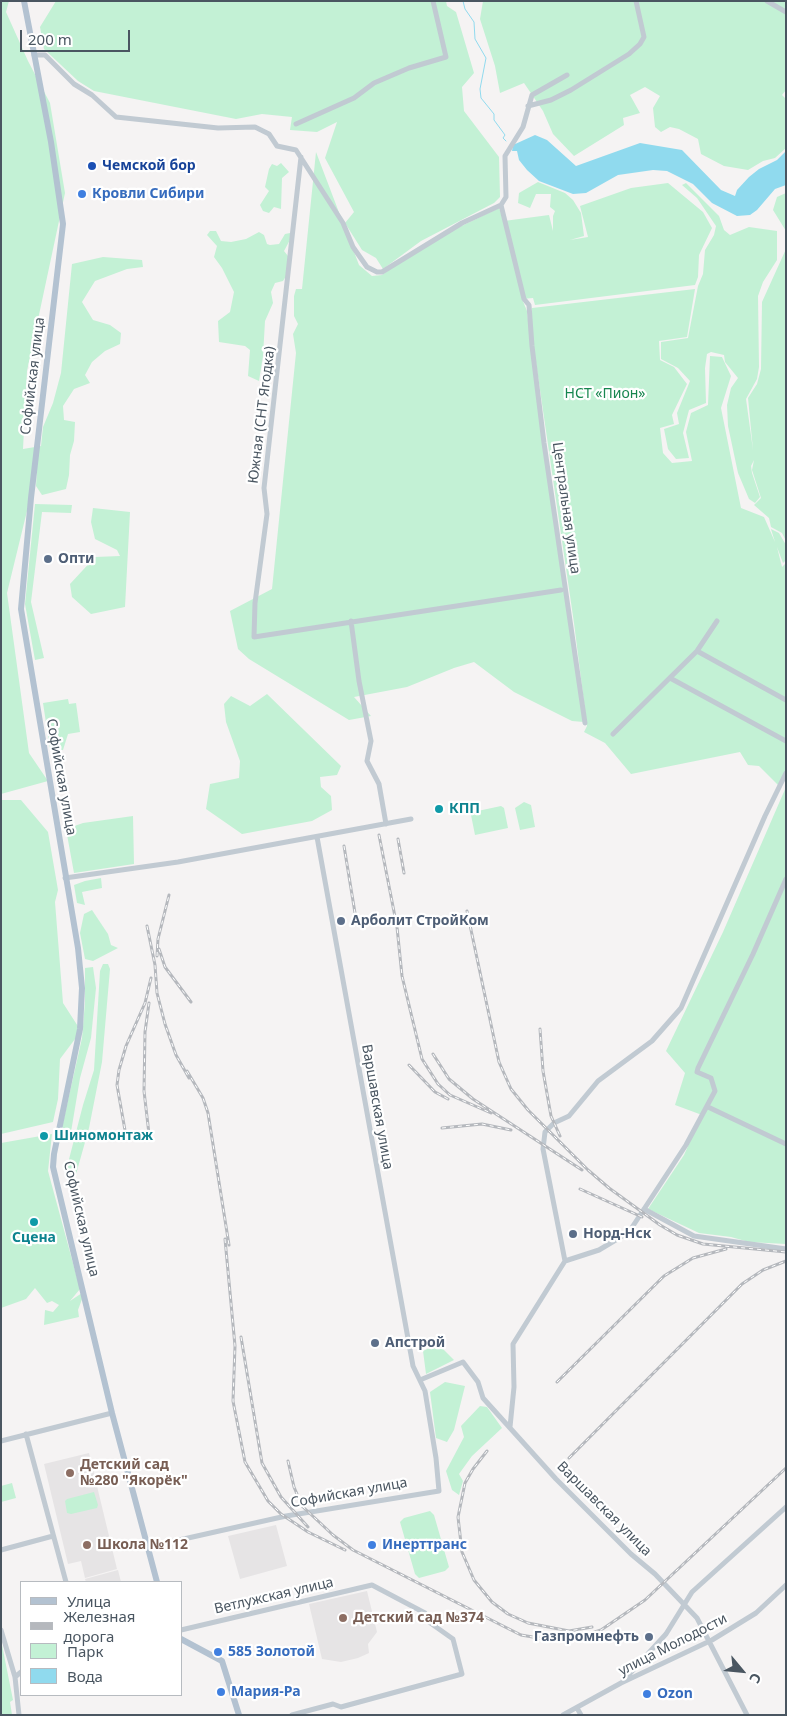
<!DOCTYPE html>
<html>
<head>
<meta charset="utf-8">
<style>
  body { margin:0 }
  #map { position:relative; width:787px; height:1716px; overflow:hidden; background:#f5f3f3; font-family:"Noto Sans",sans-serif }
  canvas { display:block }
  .frame { position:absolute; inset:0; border:2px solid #4a5661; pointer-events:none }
  .legend { position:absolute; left:20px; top:1581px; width:162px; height:115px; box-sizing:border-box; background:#fff; border:1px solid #b7bbc0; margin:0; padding:6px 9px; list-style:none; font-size:15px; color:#4a5661 }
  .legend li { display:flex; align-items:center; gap:10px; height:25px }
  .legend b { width:25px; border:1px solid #b7bbc0 }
  .north { position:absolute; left:717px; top:1646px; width:50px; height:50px; -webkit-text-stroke:4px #fff; paint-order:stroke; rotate:118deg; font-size:14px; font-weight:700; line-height:20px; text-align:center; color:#4a5661 }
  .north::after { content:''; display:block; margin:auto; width:18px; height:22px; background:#4a5661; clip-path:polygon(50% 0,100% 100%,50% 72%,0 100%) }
  .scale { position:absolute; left:20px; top:30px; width:110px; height:22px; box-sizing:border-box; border:2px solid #4a5661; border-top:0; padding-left:6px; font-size:15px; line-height:18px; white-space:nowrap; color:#4a5661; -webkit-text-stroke:4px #fff; paint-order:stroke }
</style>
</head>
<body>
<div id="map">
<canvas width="787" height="1716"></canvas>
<div class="frame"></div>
<ul class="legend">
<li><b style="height:6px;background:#b3c2d1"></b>Улица</li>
<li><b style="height:6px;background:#b5b8bd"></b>Железная дорога</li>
<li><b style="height:14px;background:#c3f1d5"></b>Парк</li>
<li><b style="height:14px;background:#90daee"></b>Вода</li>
</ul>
<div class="north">С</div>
<div class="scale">200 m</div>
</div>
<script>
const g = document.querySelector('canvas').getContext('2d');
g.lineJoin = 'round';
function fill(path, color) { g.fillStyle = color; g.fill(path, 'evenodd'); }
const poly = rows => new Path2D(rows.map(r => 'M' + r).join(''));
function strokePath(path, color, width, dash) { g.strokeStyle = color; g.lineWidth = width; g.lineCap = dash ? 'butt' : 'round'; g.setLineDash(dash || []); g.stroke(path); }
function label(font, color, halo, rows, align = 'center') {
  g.font = font + ' "Noto Sans",sans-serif'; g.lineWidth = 4.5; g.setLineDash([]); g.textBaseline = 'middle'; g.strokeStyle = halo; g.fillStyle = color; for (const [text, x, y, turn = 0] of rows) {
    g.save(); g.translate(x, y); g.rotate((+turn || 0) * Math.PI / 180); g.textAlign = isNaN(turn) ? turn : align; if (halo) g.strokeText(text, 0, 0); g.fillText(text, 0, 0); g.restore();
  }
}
fill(poly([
  [89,1453,117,1569,85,1578,81,1561,68,1564,44,1464],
  [276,1525,287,1566,240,1579,228,1536],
  [118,1570,121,1582,86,1582,85,1579],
  [367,1591,377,1632,368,1644,369,1653,358,1658,341,1662,322,1659,309,1604]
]), '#e6e4e5');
fill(poly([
  [1,1,9,1,6,12,28,61,50,103,65,193,27,371,23,449,41,446,43,427,53,403,61,373,72,264,103,257,142,260,143,267,127,269,95,281,82,302,93,320,110,325,121,333,120,344,105,351,92,362,85,375,90,383,74,389,63,406,64,420,75,422,74,441,70,455,69,475,66,489,42,495,36,486,37,470,7,593,29,753,48,781,1,794],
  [56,1,446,1,447,6,456,12,474,73,462,87,464,111,499,157,500,197,494,203,421,241,383,269,376,258,362,250,345,223,354,212,325,158,337,122,317,132,290,130,292,117,262,114,236,119,94,91,78,81,44,49,40,27],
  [483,1,786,1,786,90,782,95,786,99,786,148,775,158,763,161,748,170,724,166,701,154,698,139,679,129,670,127,661,132,655,127,653,108,660,96,645,87,630,95,640,113,623,118,624,125,574,156,553,134,543,111,524,83,500,93,495,66,480,19],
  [316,152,359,265,372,276,382,275,426,243,499,208,504,221,549,215,553,231,553,216,555,211,550,207,551,194,536,194,530,208,518,203,519,193,538,182,565,193,573,200,581,213,584,236,570,240,588,237,580,206,631,188,668,183,703,212,712,228,699,255,698,277,695,285,535,305,533,298,522,299,527,311,535,384,584,722,572,721,514,692,474,662,454,668,407,687,354,697,371,716,349,720,249,659,238,649,230,611,272,589,296,353,293,334,298,324,294,316,294,296,296,289,302,289],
  [281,163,289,172,282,178,281,209,274,207,269,213,263,211,260,205,269,191,265,187,269,169,272,164,277,166],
  [686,183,719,216,724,230,730,235,749,227,777,231,777,260,763,282,758,296,759,367,757,379,746,399,753,450,748,398,757,384,761,369,762,302,786,249,786,541,782,533,771,527,769,518,754,505,761,498,752,470,754,460,751,466,752,473,760,497,755,503,749,499,738,473,728,426,727,405,731,388,738,378,725,362,724,355,711,352,707,354,705,368,706,403,689,410,683,433,689,458,676,459,668,449,664,429,679,424,677,413,690,381,678,368,661,359,661,342,688,338,698,286,703,274,705,250,714,235,716,226,697,198,682,185],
  [786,193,786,231,773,210,777,197],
  [210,231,216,231,221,241,231,242,246,239,259,232,264,235,267,244,270,245,279,244,285,234,290,233,291,238,284,251,288,256,288,273,283,281,275,283,271,292,273,303,265,321,263,356,259,381,248,376,250,350,245,346,219,342,218,321,230,312,234,292,222,268,214,257,217,246,207,235],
  [695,289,687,337,659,341,660,360,674,367,687,384,672,415,674,424,660,428,663,453,672,463,692,461,686,432,691,413,708,405,710,356,722,357,731,376,721,408,741,508,764,517,775,542,771,529,779,533,786,545,786,560,783,563,777,547,782,567,786,563,786,770,778,785,759,766,748,765,740,752,631,774,605,743,584,732,587,726,574,623,532,335,532,308],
  [35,504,72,505,71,513,42,512,31,602,44,658,35,660,25,604],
  [93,508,130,512,125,607,91,614,72,597,70,584,95,557,120,556,117,550,95,539,91,522],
  [267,694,341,766,337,775,320,777,321,787,331,796,332,810,312,821,242,834,206,809,210,784,239,778,240,761,226,722,224,704,231,696,250,706],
  [68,699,69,704,76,703,80,732,68,734,63,750,50,749,43,703],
  [786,787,786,1244,749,1242,731,1237,699,1233,648,1209,684,1155,702,1115,675,1105,685,1073,666,1051,723,932],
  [1,800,21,800,48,832,58,890,55,902,63,1003,81,1031,60,1059,58,1099,53,1122,1,1134],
  [524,802,531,805,535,827,520,830,515,808],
  [501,806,504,808,508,828,475,835,471,815,473,812],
  [133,816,134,864,74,873,66,829,83,823],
  [101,878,102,888,82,892,85,905,77,903,74,885,85,881],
  [92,910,108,934,111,945,118,948,93,961,85,959,80,933,84,914],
  [103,964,108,964,110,969,102,1062,89,1128,73,1185,70,1184,67,1167,83,1105,94,1070,100,971],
  [93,967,96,988,91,1038,80,1078,70,1138,62,1127,82,1038,85,1002,85,968],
  [52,1134,48,1171,80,1289,70,1301,85,1291,78,1310,79,1317,44,1325,45,1310,53,1312,59,1305,52,1301,47,1303,35,1288,26,1299,1,1308,1,1143],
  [438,1344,454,1360,426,1374,423,1351],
  [445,1382,465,1386,454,1430,447,1442,436,1438,430,1392],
  [480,1406,487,1407,502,1428,472,1456,459,1474,463,1481,459,1495,452,1490,446,1471,464,1437,461,1426],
  [12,1483,16,1498,1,1502,1,1486],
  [94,1492,98,1505,97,1508,71,1514,67,1513,65,1501,67,1499],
  [430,1511,434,1515,449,1567,445,1571,419,1578,415,1574,400,1522,404,1518],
  [1,1640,13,1700,10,1702,12,1715,1,1715]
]), '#c3f1d5');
fill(poly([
  [535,135,547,140,576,166,640,143,682,150,721,190,735,196,737,190,749,177,759,169,777,160,786,151,786,185,775,189,757,210,750,215,737,216,712,203,693,184,667,171,653,170,618,175,586,193,573,194,539,181,527,170,519,160,517,151,512,151,513,145]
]), '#90daee');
strokePath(poly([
  [463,1,465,9,474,22,475,39,486,58,480,89,481,98,494,114,494,120,505,135,503,138,506,141]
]), '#90daee', 1);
strokePath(poly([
  [767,1,786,12],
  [34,55,45,55,74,84,92,95,116,117,218,128,255,127,269,134,277,146,296,150,343,223,353,247,367,267,377,272,382,272,462,223,501,205,524,299,529,305,532,346,544,443,585,723],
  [528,106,551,100,571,90,629,54,640,44,644,37,636,1],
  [296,124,354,98,374,83,409,68,446,57,433,1],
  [301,157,264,488,267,514,255,603,254,637,561,590],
  [501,205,506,197,505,156,523,127,532,95,567,75],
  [351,621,359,681,371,741,367,761,379,784,386,824],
  [697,651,786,700],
  [670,678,786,741],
  [613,734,697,651,717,621],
  [65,878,178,862,411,819],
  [708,1107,786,1144],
  [644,1209,694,1236,786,1249],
  [565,1261,543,1149,545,1132,554,1123,569,1116,598,1081,652,1041,681,1008,765,816,786,773],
  [420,1380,463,1362,478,1382,483,1398,556,1479,631,1554,655,1574,697,1618,747,1715],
  [510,1427,514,1387,513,1344,565,1261,599,1250,629,1232,686,1145,715,1091,711,1078,697,1072,698,1068,753,954,786,879],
  [26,1434,66,1582],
  [1,1441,112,1413],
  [148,1547,286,1516,439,1491,436,1458,425,1391,413,1366,317,837],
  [1,1550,53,1536],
  [1,1630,15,1677,19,1715],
  [181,1630,372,1585,425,1613,429,1622,453,1639,462,1674,341,1707,333,1704,292,1715],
  [15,1677,21,1672],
  [623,1681,666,1634,692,1592,786,1507],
  [577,1708,581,1715],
  [563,1715,621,1683,712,1640,756,1613,786,1585]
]), '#c1cad2', 5);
strokePath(poly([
  [24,1,51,142,63,224,31,498,21,609,78,948,82,988,80,1029,54,1154,53,1167,112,1413,157,1582],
  [181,1639,222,1661,239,1715]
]), '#b3c2d1', 6);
const rail = poly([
  [379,835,397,927,402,976,422,1059,438,1084,450,1095,491,1113],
  [398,839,404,873],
  [344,846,355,913],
  [467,911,499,1062,511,1089,528,1110,588,1170,609,1188,660,1225,677,1235,703,1244,786,1252],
  [147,926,155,965,157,993,165,1024,176,1055,189,1078],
  [159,949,165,967,191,1002],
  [157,956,158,939,169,895],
  [540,1029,543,1071,551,1116,560,1136],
  [433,1054,449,1079,473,1099,582,1170],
  [409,1065,435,1092,448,1099],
  [187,1071,203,1098,208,1113,229,1245],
  [442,1128,482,1124,511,1130],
  [149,1134,144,1091,145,1032,149,1003],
  [126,1136,117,1085,119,1070,126,1046,145,1003,151,978],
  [580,1189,642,1217],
  [225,1239,235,1346,233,1401,245,1462,268,1501,281,1514,308,1532,345,1550],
  [241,1337,262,1463,281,1497,308,1527],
  [557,1382,664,1276,693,1258,726,1249],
  [487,1451,473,1469,465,1483,458,1517,462,1552,474,1580,492,1602,508,1614,528,1623,569,1631,592,1627],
  [569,1458,742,1284,763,1270,786,1261],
  [288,1461,294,1487,302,1506,333,1535,353,1550,509,1629,521,1635,550,1640,576,1638,601,1630,645,1600,786,1468]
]);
strokePath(rail, '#b5b8bd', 3);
strokePath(rail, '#fff', 1, [4]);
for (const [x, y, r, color] of [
  [92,166,5,"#1a4fb4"],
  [82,194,5,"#3f7fe0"],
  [48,559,5,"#5c6f8a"],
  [439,809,5,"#0f9aa8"],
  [341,921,5,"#5c6f8a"],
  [44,1136,5,"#0f9aa8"],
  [34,1222,5,"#0f9aa8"],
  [573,1234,5,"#5c6f8a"],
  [375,1343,5,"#5c6f8a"],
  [70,1473,5,"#8d6e63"],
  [87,1545,5,"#8d6e63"],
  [372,1545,5,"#3f7fe0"],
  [343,1618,5,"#8d6e63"],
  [649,1637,5,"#5c6f8a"],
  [218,1652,5,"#3f7fe0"],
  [221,1692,5,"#3f7fe0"],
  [647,1694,5,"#3f7fe0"]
]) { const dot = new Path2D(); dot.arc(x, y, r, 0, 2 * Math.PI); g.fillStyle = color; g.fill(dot); strokePath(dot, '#fff', 2); }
label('bold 14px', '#164399', '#fff', [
  ["Чемской бор",102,166]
], 'left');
label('bold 14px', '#366cbe', '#fff', [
  ["Кровли Сибири",92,194],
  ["Инерттранс",382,1545],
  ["585 Золотой",228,1652],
  ["Мария-Ра",231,1692],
  ["Ozon",657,1694]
], 'left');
label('14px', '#4a5661', '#fff', [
  ["Софийская улица",33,376,-83],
  ["Южная (СНТ Ягодка)",262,415,-83],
  ["Центральная улица",566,508,82],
  ["Софийская улица",61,777,80],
  ["Варшавская улица",377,1107,80],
  ["Софийская улица",81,1219,77],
  ["Софийская улица",349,1493,-10],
  ["Варшавская улица",604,1509,45],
  ["Ветлужская улица",274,1596,-13],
  ["улица Молодости",673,1645,-27]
]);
label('14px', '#17864f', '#fff', [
  ["НСТ «Пион»",605,394]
]);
label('bold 14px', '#4e5e75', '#fff', [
  ["Опти",58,559],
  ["Арболит СтройКом",351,921],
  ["Норд-Нск",583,1234],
  ["Апстрой",385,1343],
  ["Газпромнефть",639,1637,"right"]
], 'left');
label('bold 14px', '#0d838f', '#fff', [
  ["КПП",449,809],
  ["Шиномонтаж",54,1136],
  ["Сцена",34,1238,"center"]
], 'left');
label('bold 14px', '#785e54', '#fff', [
  ["Детский сад",80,1465],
  ["№280 \"Якорёк\"",80,1481],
  ["Школа №112",97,1545],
  ["Детский сад №374",353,1618]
], 'left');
</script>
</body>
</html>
